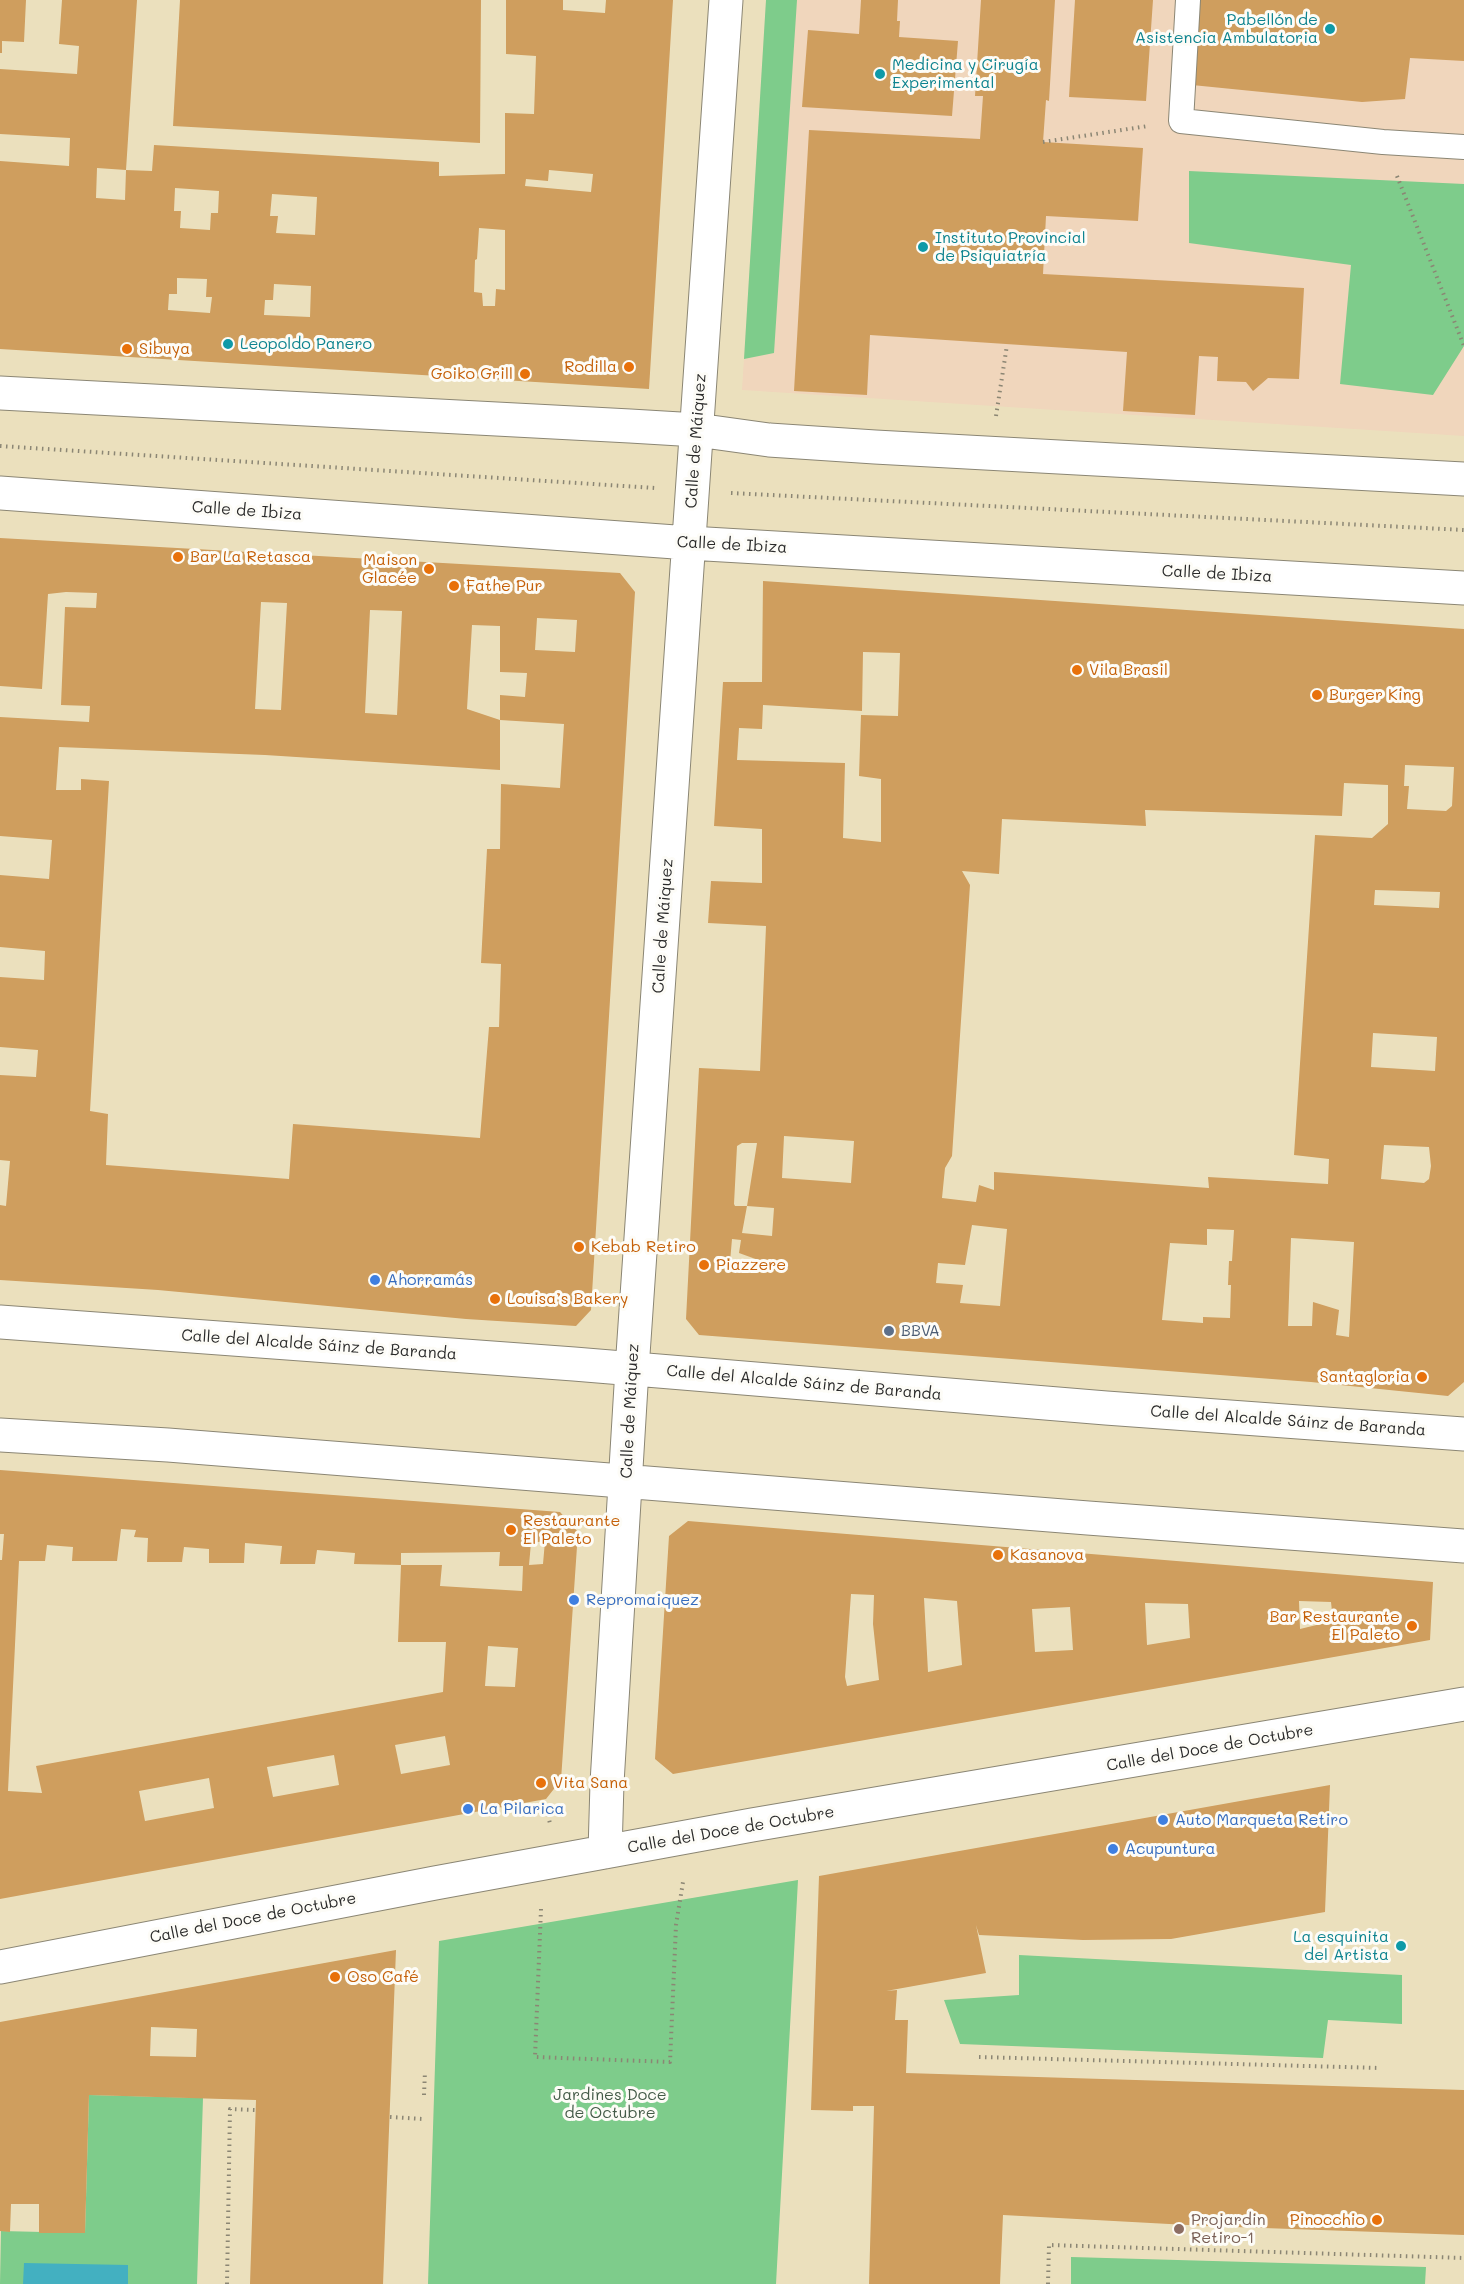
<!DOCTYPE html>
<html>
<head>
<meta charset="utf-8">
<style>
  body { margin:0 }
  canvas { display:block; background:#ebe0bd }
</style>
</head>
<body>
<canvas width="1464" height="2284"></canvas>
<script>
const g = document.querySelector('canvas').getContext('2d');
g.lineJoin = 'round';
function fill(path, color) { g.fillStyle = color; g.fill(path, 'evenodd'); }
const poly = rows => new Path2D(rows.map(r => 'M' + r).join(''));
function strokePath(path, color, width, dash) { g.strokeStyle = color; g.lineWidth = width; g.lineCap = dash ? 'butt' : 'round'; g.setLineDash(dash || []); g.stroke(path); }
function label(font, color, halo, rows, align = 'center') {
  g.font = font + ' Mali,sans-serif'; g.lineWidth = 6; g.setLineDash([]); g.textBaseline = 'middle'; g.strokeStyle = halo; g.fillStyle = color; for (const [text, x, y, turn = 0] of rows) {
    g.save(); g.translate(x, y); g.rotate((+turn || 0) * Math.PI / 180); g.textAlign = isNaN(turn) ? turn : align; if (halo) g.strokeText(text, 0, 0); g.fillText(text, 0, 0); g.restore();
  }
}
fill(poly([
  [766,0,1464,0,1464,436,742,390]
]), '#f0d6bc');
fill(poly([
  [766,0,797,0,774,353,744,359],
  [1189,171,1464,184,1464,346,1433,395,1340,384,1351,265,1189,243],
  [798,1880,776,2284,428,2284,439,1941],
  [1019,1955,1402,1975,1402,2024,1328,2020,1323,2058,960,2044,944,2000,1019,1995],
  [89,2095,203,2098,197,2284,0,2284,1,2231,85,2233],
  [1071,2257,1426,2267,1425,2284,1071,2284]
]), '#7ecc8b');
fill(poly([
  [24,2263,128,2265,128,2284,23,2284]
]), '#43b0c1');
fill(poly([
  [0,0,26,0,24,42,2,41,2,53,0,53],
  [62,0,137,0,126,170,152,171,154,145,439,162,439,176,505,174,505,113,534,114,536,56,506,54,506,0,563,0,563,10,605,13,606,0,673,0,649,389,0,349,0,161,69,166,70,138,0,134,0,69,77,74,79,46,59,44],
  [97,168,126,170,125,200,96,198],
  [549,170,593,174,591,192,525,186,526,179,548,181],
  [175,188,219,191,218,213,211,213,210,230,180,228,181,211,174,211],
  [272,194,317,197,315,235,276,233,278,216,270,216],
  [479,228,505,230,505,290,496,289,495,306,483,306,482,293,474,292,475,260,477,259],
  [177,278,207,279,206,297,212,297,210,313,168,310,169,294,177,294],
  [274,284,311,286,310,317,264,315,265,300,273,300],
  [180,0,481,0,480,143,173,126],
  [861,0,898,0,897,21,900,21,899,37,958,41,952,116,802,107,808,30,859,34],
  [981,0,1055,0,1049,101,1046,100,1043,142,1143,148,1138,221,1046,216,1043,274,1304,288,1299,379,1268,378,1253,391,1246,382,1217,381,1218,357,1199,356,1195,415,1123,411,1127,352,870,335,867,395,794,391,809,130,980,139,983,96,975,96],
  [1075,0,1153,0,1146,101,1069,97],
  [1199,0,1464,0,1464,61,1410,58,1405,99,1362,102,1192,85],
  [0,538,620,573,635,592,591,1310,576,1326,466,1319,158,1290,0,1280,0,1205,6,1206,10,1161,0,1160,0,1075,36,1077,38,1050,0,1047,0,977,44,980,45,951,0,947,0,875,49,879,52,840,0,836,0,717,89,722,90,706,61,705,65,607,96,608,97,593,66,592,48,594,42,689,0,686],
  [261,602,287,603,281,710,255,709],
  [370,610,402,611,397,715,365,713],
  [537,618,577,620,575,652,535,650],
  [472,625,500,626,500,672,527,673,525,697,500,695,500,720,564,724,560,788,501,784,500,849,487,849,481,963,501,964,499,1027,489,1027,480,1138,293,1124,289,1179,106,1165,108,1114,90,1111,109,781,81,779,81,790,56,790,59,747,265,755,500,770,500,720,467,709],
  [763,581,1464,629,1464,1382,1448,1396,1311,1382,699,1335,686,1319,699,1068,760,1071,766,926,708,923,711,881,762,883,762,829,714,826,723,682,762,682],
  [863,652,900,653,898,716,861,715,859,776,881,779,881,842,843,838,845,763,737,760,739,728,762,729,763,705,862,711],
  [1405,765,1454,767,1452,806,1446,811,1407,809,1409,786,1404,786],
  [1344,783,1388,785,1388,824,1372,838,1315,835,1294,1155,1329,1159,1328,1184,1208,1177,1209,1188,994,1172,994,1190,979,1185,976,1202,942,1198,945,1168,952,1156,970,885,962,871,999,874,1002,819,1146,826,1145,810,1342,816],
  [1375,890,1440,892,1439,908,1374,905],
  [1373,1033,1437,1037,1435,1071,1371,1067],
  [784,1136,854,1141,851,1183,782,1178],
  [742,1143,757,1143,747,1206,774,1208,772,1236,742,1233,747,1206,735,1206,734,1204,737,1146],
  [1384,1145,1429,1147,1431,1166,1429,1179,1424,1183,1381,1179],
  [972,1225,1007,1229,1000,1306,960,1303,963,1285,936,1283,938,1263,965,1265],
  [1207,1229,1234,1230,1232,1261,1229,1261,1228,1285,1231,1285,1230,1318,1203,1317,1203,1323,1162,1320,1170,1243,1207,1245],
  [1291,1238,1354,1242,1349,1337,1336,1335,1339,1310,1313,1302,1312,1326,1288,1326],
  [732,1239,741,1240,739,1253,775,1266,730,1262],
  [0,1470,560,1512,578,1532,561,1780,546,1799,0,1899,0,1560,2,1560,4,1534,0,1534],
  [121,1529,136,1530,134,1537,148,1538,147,1562,182,1562,184,1547,209,1549,209,1563,244,1563,245,1543,282,1546,280,1564,315,1564,317,1550,355,1553,354,1564,401,1565,401,1553,500,1552,499,1566,523,1566,522,1591,440,1586,442,1565,401,1565,398,1642,446,1642,443,1692,36,1766,42,1793,8,1791,19,1561,45,1561,47,1545,73,1547,72,1561,117,1561],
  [545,1541,543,1564,529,1565,531,1543],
  [488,1646,518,1648,515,1687,485,1686],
  [445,1736,450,1765,401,1774,395,1745],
  [334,1755,339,1785,273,1797,267,1767],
  [209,1778,214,1808,145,1821,139,1791],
  [688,1521,1433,1582,1430,1640,673,1774,655,1759,669,1536],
  [851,1594,874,1595,873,1624,879,1680,847,1686,845,1677],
  [924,1598,957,1601,962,1665,928,1672],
  [1299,1601,1331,1602,1333,1621,1300,1629],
  [1145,1603,1188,1604,1190,1638,1147,1645],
  [1070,1607,1073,1650,1035,1652,1032,1609],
  [1330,1785,1325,1912,1171,1939,1083,1940,979,1935,976,1925,986,1973,886,1991,897,1990,895,2020,908,2020,906,2073,1464,2090,1464,2235,1206,2226,1003,2215,1000,2284,869,2284,874,2106,853,2106,853,2111,811,2110,819,1876],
  [396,1950,383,2284,250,2284,256,2100,89,2095,85,2233,39,2233,39,2204,11,2204,10,2232,0,2231,0,2022],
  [151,2027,197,2029,196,2057,150,2056]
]), '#cf9e5e');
const service = poly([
  [1188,0,1181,121,1383,142,1464,147]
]);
const minor = poly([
  [0,393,630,426,697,430,769,440,875,447,1464,479],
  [0,493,689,543,1464,588],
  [0,1322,574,1364,1106,1408,1464,1434],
  [0,1435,168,1445,1088,1518,1464,1546],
  [605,1852,607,1783,632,1369,726,0],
  [0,1967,435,1883,752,1825,1464,1704]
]);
strokePath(service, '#8b8674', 26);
strokePath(minor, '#8b8674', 35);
strokePath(poly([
  [1043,142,1148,126],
  [1397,176,1464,346],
  [996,416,1007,345],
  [0,446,655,488],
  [731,493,1464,530],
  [547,1809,550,1824],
  [541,1909,535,2057,670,2062,676,1925,683,1882],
  [979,2057,1380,2068],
  [424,2095,425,2071],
  [390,2117,423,2119],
  [227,2284,230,2109,256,2110],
  [1048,2284,1049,2245,1464,2258]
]), '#8b8674', 4, [1.5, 4.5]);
strokePath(service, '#fff', 24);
strokePath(minor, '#fff', 33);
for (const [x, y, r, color] of [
  [1330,29,6,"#0f9aa8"],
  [880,74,6,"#0f9aa8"],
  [923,247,6,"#0f9aa8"],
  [228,344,6,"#0f9aa8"],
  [127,349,6,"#e8710a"],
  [629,367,6,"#e8710a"],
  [525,374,6,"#e8710a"],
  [178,557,6,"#e8710a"],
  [429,569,6,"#e8710a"],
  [454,586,6,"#e8710a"],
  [1077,670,6,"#e8710a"],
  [1317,695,6,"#e8710a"],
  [579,1247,6,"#e8710a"],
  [704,1265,6,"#e8710a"],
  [375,1280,6,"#3f7fe0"],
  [495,1299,6,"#e8710a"],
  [889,1331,6,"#5c6f8a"],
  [1422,1377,6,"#e8710a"],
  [511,1530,6,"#e8710a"],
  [998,1555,6,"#e8710a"],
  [574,1600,6,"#3f7fe0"],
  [1412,1626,6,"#e8710a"],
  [541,1783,6,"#e8710a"],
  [468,1809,6,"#3f7fe0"],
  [1163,1820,6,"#3f7fe0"],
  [1113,1849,6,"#3f7fe0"],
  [1401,1946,6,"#0f9aa8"],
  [335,1977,6,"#e8710a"],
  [1377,2220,6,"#e8710a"],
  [1179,2229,6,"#8d6e63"]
]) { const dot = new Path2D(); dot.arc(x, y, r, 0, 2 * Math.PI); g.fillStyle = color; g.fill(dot); strokePath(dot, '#fdfcf7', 2); }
label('16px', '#0d838f', '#fdfcf7', [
  ["Pabellón de",1318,20,"right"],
  ["Asistencia Ambulatoria",1318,38,"right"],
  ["Medicina y Cirugía",892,65],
  ["Experimental",892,83],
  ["Instituto Provincial",935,238],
  ["de Psiquiatría",935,256],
  ["Leopoldo Panero",240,344],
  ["La esquinita",1389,1937,"right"],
  ["del Artista",1389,1955,"right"]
], 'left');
label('16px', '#c56008', '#fdfcf7', [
  ["Sibuya",139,349],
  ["Rodilla",617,367,"right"],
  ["Goiko Grill",513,374,"right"],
  ["Bar La Retasca",190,557],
  ["Maison",417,560,"right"],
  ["Glacée",417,578,"right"],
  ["Fathe Pur",466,586],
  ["Vila Brasil",1089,670],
  ["Burger King",1329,695],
  ["Kebab Retiro",591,1247],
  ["Piazzere",716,1265],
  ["Louisa’s Bakery",507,1299],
  ["Santagloria",1410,1377,"right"],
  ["Restaurante",523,1521],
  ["El Paleto",523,1539],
  ["Kasanova",1010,1555],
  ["Bar Restaurante",1400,1617,"right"],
  ["El Paleto",1400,1635,"right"],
  ["Vita Sana",553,1783],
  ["Oso Café",347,1977],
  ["Pinocchio",1365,2220,"right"]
], 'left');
label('16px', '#2b2b2b', '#fdfcf7', [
  ["Calle de Máiquez",696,441,-86],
  ["Calle de Ibiza",247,511,4],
  ["Calle de Ibiza",732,545,3],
  ["Calle de Ibiza",1217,574,3],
  ["Calle de Máiquez",663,926,-86],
  ["Calle del Alcalde Sáinz de Baranda",319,1345,4],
  ["Calle del Alcalde Sáinz de Baranda",804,1383,5],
  ["Calle de Máiquez",630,1411,-87],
  ["Calle del Alcalde Sáinz de Baranda",1288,1421,4],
  ["Calle del Doce de Octubre",1210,1748,-10],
  ["Calle del Doce de Octubre",731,1830,-10],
  ["Calle del Doce de Octubre",253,1918,-11]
]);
label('16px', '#366cbe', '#fdfcf7', [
  ["Ahorramás",387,1280],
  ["Repromaiquez",586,1600],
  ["La Pilarica",480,1809],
  ["Auto Marqueta Retiro",1175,1820],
  ["Acupuntura",1125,1849]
], 'left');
label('16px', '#4e5e75', '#fdfcf7', [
  ["BBVA",901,1331]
], 'left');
label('16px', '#445b48', '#fdfcf7', [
  ["Jardines Doce",610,2095],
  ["de Octubre",610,2113]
]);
label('16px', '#785e54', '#fdfcf7', [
  ["Projardin",1191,2220],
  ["Retiro-1",1191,2238]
], 'left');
</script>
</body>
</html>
